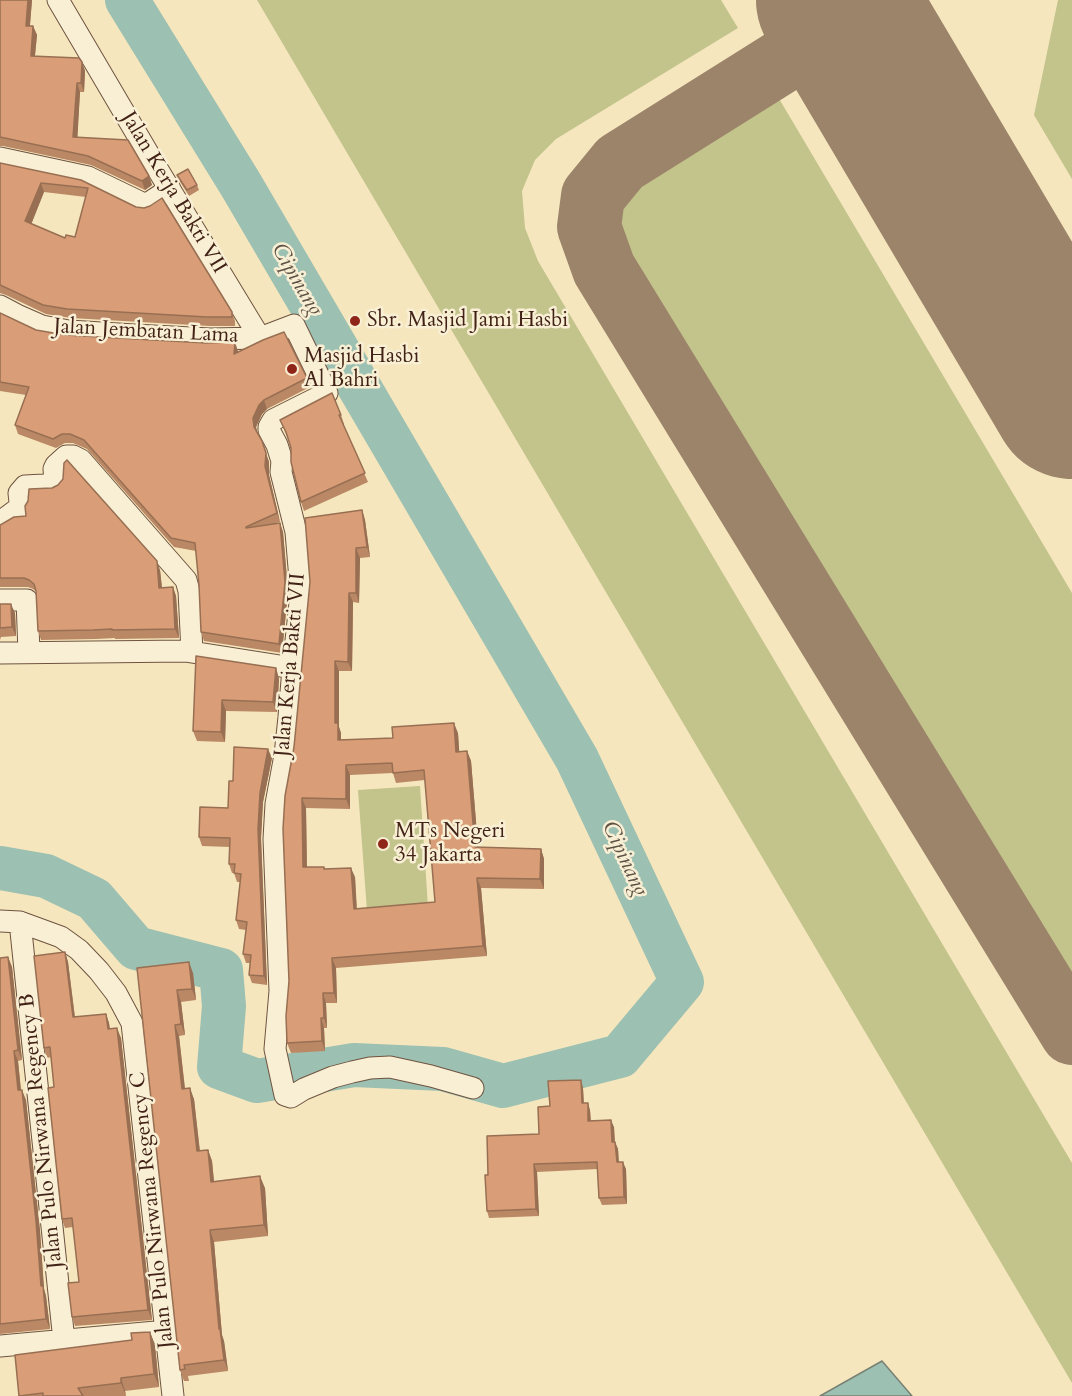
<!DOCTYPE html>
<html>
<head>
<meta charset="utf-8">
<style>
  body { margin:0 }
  canvas { display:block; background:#f5e6bd }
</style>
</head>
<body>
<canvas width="1072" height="1396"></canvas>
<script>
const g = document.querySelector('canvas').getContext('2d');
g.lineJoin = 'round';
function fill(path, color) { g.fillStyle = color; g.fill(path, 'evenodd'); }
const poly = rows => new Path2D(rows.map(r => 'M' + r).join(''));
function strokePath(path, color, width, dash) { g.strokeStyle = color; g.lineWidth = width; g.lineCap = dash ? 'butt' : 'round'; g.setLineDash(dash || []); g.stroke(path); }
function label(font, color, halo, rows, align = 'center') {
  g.font = font + ' Cardo,serif'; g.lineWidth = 5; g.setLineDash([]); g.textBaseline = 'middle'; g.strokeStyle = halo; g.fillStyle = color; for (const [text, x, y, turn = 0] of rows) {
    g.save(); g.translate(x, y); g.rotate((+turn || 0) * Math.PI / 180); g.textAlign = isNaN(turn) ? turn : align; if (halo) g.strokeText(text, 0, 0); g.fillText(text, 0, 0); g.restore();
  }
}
fill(poly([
  [257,0,721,0,738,28,556,139,535,160,522,191,525,228,538,261,1072,1163,1072,1383],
  [1058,0,1072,0,1072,179,1034,115],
  [765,75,1072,593,1072,1033,604,269,589,227,593,196,620,163,723,99],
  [420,786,428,907,367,911,358,790]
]), '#c3c38c');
const water = poly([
  [882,1361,912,1396,820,1396,882,1361]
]);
fill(water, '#9cc0b1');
strokePath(water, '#788173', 1.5);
strokePath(poly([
  [0,868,46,876,94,899,136,948,221,970,224,1006,219,1067,257,1081,354,1065,443,1069,503,1086,620,1056,682,982,577,759,241,185,127,0]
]), '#9cc0b1', 44);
strokePath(poly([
  [868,0,880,49,900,108],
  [848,20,620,163,593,196,589,227,604,269,1072,1033]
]), '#9c846a', 64);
strokePath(poly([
  [836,0,1072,399]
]), '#9c846a', 160);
const street = poly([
  [58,0,155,165,260,338],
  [0,158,88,177,144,204,147,204,170,189],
  [0,306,17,315,42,326,69,331,134,335,210,339,260,338,294,325,327,393,273,420,269,427,269,430,277,445,282,461,281,472,296,532,301,591,299,613,293,668,289,717,285,755,276,804,274,839,280,991,275,1049,285,1095,291,1097,304,1089,333,1077,352,1072,370,1068,390,1067,431,1076,473,1088],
  [0,522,19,508,20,502,19,493,25,486,44,485,54,484,55,482,54,469,56,465,66,456,73,456,81,460,186,580,189,591,192,652],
  [0,600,27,600,29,652],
  [0,653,185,651,293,668],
  [0,921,20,922,61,937,79,950,99,971,116,993,132,1023,173,1396],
  [20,922,64,1341],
  [0,1346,167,1331]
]);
strokePath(street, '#6f5340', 23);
strokePath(street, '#f8efd4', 21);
fill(poly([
  [0,0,32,0,30,26,33,26,37,35,35,56,82,62,85,71,84,92,80,92,77,137,149,176,152,185,145,190,91,165,3,146,0,146],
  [0,163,81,180,232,312,235,321,235,326,210,326,71,318,46,314,6,295,0,293],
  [44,192,86,197,75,237,65,238,31,224],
  [177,175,197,185,199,190,189,196,179,180],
  [0,313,36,330,65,335,238,351,238,352,307,378,310,387,267,409,262,414,256,427,257,432,269,462,269,475,280,522,276,523,280,523,283,532,288,591,282,653,204,641,201,632,199,585,196,551,174,547,87,449,73,443,65,443,56,448,18,434,15,425,26,395,0,391],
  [341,415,344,424,343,424,368,482,304,511,301,502,291,448,288,439,280,420],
  [362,510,365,520,370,557,360,558,359,603,353,602,352,671,339,671,339,727,341,733,341,740,393,738,458,733,459,752,467,751,471,761,478,847,541,849,544,859,544,889,481,888,487,956,336,968,337,1003,326,1003,327,1028,324,1028,325,1051,291,1053,287,1043,289,981,283,829],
  [393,773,396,783,425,780,435,902,357,909,355,877,325,869,324,867,307,867,306,808,350,809,350,775],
  [0,525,160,570,162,588,173,587,176,596,179,638,115,639,115,638,96,639,41,640,38,631,37,592,33,589,28,587,0,587],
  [0,604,15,613,16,636,1,637,0,640],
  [196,656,276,668,279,679,277,712,226,711,225,742,197,741,193,731],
  [272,758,263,802,261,838,267,985,252,983,249,975,250,963,246,963,243,954,246,930,239,929,236,920,240,882,237,882,234,873,232,873,229,864,230,847,202,846,199,837,228,808,233,781],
  [65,952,68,962,75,1017,106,1014,109,1023,110,1029,121,1038,152,1320,75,1326,72,1317,79,1282,73,1227,65,1228,62,1219,54,1087,51,1057,47,1058,44,1048],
  [8,957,12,967,22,1060,18,1061,21,1090,26,1100,40,1231,44,1289,46,1296,50,1329,0,1334,0,958],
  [137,968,193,973,196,1000,181,1002,185,1035,179,1036,185,1088,194,1099,200,1151,208,1150,212,1161,214,1181,265,1188,268,1236,214,1242,222,1335,224,1341,228,1371,188,1376,189,1381,184,1381,180,1370],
  [581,1080,583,1088,584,1103,590,1110,591,1121,614,1127,615,1142,618,1149,619,1162,626,1169,627,1204,602,1205,599,1198,598,1169,537,1172,539,1216,489,1218,487,1211,488,1175,539,1134,550,1106],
  [150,1332,155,1345,159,1387,125,1391,126,1396,20,1396]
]), '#b86');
fill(poly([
  [28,0,32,0,29,35,26,26],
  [33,26,37,35,34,64,31,56],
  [82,62,85,71,84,92,81,83],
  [77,83,80,92,77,146,73,137],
  [149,176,152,185,145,190,142,181],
  [41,183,44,192,29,230,25,221],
  [235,342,238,351,237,363,234,354],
  [264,400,267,409,262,414,256,427,258,435,254,427,253,418,259,405],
  [262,441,269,462,269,475,280,522,277,513,265,466],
  [362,510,365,520,370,557,367,547],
  [280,523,283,532,288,591,282,653,279,644],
  [356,548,360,558,359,603,356,593],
  [157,561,160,570,163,597,159,588],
  [173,587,176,596,179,638,175,629],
  [349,593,353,602,352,671,348,662],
  [11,604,15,613,16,636,12,627],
  [335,661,339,671,339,727,341,733,341,750,338,740,335,723],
  [276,668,279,679,277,712,273,702],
  [222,700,226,711,225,742,221,732],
  [454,723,458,733,460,762,456,752],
  [268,749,272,758,263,802,261,838,267,985,264,976,258,829,260,793],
  [467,751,471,761,479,857,475,847],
  [346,765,350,775,350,809,346,799],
  [302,798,306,808,307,877,303,867],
  [541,849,544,859,544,889,540,879],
  [351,868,355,877,357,919,354,909],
  [477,878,481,888,487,956,483,946],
  [65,952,68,962,76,1027,73,1017],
  [8,957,12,967,22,1060,18,1050],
  [332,958,336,968,337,1003,334,993],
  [189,962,193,973,196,1000,192,989],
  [177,990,181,1002,185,1035,181,1024],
  [323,993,326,1003,327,1028,324,1018],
  [106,1014,109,1023,111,1039,108,1029],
  [321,1018,324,1028,325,1051,322,1041],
  [175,1025,179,1036,186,1100,182,1089],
  [117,1028,121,1038,152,1320,148,1310],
  [14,1051,18,1061,22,1101,18,1090],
  [581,1080,583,1088,584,1111,582,1103],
  [190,1088,194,1099,201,1163,197,1151],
  [22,1090,26,1100,40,1231,44,1289,46,1296,50,1329,46,1319,41,1286],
  [588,1103,590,1110,591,1129,588,1121],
  [611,1120,614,1127,615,1149,612,1142],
  [615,1142,618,1149,619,1169,617,1162],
  [208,1150,212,1161,215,1193,211,1182],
  [623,1162,626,1169,627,1204,624,1197],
  [534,1164,537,1172,539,1216,536,1209],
  [260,1176,265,1188,268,1236,264,1225],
  [210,1230,214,1242,222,1335,224,1341,228,1371,224,1360,219,1329],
  [150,1332,155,1345,159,1387,154,1374],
  [121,1378,125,1391,126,1396,121,1383]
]), '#986f53');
const building = poly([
  [0,0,28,0,26,26,33,26,31,56,79,58,82,62,81,83,77,83,73,137,128,140,149,176,142,181,88,156,0,137,0,0],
  [0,163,81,180,136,207,144,208,150,206,162,198,232,312,232,317,207,317,67,309,43,305,0,285,0,163],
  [41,183,88,188,75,237,66,235,65,238,25,221,41,183],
  [188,169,197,185,187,190,177,175,188,169],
  [0,313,36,330,65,335,206,343,235,342,234,354,263,340,284,332,307,378,264,400,259,405,253,418,254,427,262,441,266,453,265,466,277,513,246,527,246,528,280,523,285,582,279,644,201,632,199,585,195,543,171,538,84,440,70,434,62,434,53,439,15,425,29,387,0,382,0,313],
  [332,393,341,415,339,415,365,473,301,502,291,462,291,448,286,432,280,420,332,393],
  [67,460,157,561,159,588,173,587,175,629,112,630,112,629,93,630,38,631,36,591,34,584,29,580,24,578,0,578,0,525,14,517,26,516,25,506,28,501,29,489,52,488,58,485,63,479,64,463,67,460],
  [362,510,367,547,356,548,356,593,349,593,348,662,335,661,335,723,338,723,338,740,393,738,392,727,454,723,456,752,467,751,475,847,541,849,540,879,477,878,483,946,332,958,334,993,323,993,324,1018,321,1018,322,1041,287,1043,286,1016,289,981,283,829,285,796,294,747,310,582,305,518,362,510],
  [392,763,393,773,424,770,435,902,354,909,351,868,324,869,324,867,303,867,302,798,346,799,346,765,392,763],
  [0,604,11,604,12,627,0,628,0,604],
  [196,656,276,668,273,702,222,700,221,732,193,731,196,656],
  [234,747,268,749,260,793,258,829,264,976,249,975,251,955,243,954,247,922,236,920,241,874,234,873,235,864,229,864,230,838,199,837,200,807,228,808,229,781,233,781,234,747],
  [65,952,73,1017,106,1014,108,1029,117,1028,148,1310,72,1317,68,1283,79,1282,72,1218,62,1219,48,1088,54,1087,50,1047,44,1048,34,956,65,952],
  [8,957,18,1050,14,1051,18,1090,22,1090,36,1221,41,1286,43,1285,46,1319,0,1324,0,958,8,957],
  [189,962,192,989,177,990,181,1024,175,1025,182,1089,190,1088,197,1151,208,1150,211,1182,260,1176,264,1225,210,1230,219,1329,220,1329,224,1360,184,1365,185,1369,180,1370,137,968,189,962],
  [581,1080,582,1103,588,1103,588,1121,611,1120,612,1142,615,1142,617,1162,623,1162,624,1197,599,1198,597,1162,534,1164,536,1209,487,1211,485,1175,488,1175,487,1136,539,1134,538,1107,550,1106,548,1081,581,1080],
  [150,1332,154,1374,121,1378,121,1383,78,1388,83,1396,43,1396,43,1393,19,1396,15,1355,132,1340,131,1333,150,1332]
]);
fill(building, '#d99e77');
strokePath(building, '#986f53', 1.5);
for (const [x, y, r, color] of [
  [355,321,6,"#8f2418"],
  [292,369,6,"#8f2418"],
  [383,844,6,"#8f2418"]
]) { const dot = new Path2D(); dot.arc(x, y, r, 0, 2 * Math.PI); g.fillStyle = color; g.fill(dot); strokePath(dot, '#f8efd4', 2); }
label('21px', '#422216', '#f8efd4', [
  ["Jalan Kerja Bakti VII",173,193,59],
  ["Jalan Jembatan Lama",146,332,3],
  ["Jalan Kerja Bakti VII",291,665,-85],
  ["Jalan Pulo Nirwana Regency B",42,1131,-96],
  ["Jalan Pulo Nirwana Regency C",153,1210,-96]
]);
label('21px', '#422216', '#f8efd4', [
  ["Sbr. Masjid Jami Hasbi",367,321],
  ["Masjid Hasbi",304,357],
  ["Al Bahri",304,381],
  ["MTs Negeri",395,832],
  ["34 Jakarta",395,856]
], 'left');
label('italic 22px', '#5d5144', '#f8efd4', [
  ["Cipinang",296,280,60],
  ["Cipinang",624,859,65]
]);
</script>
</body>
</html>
